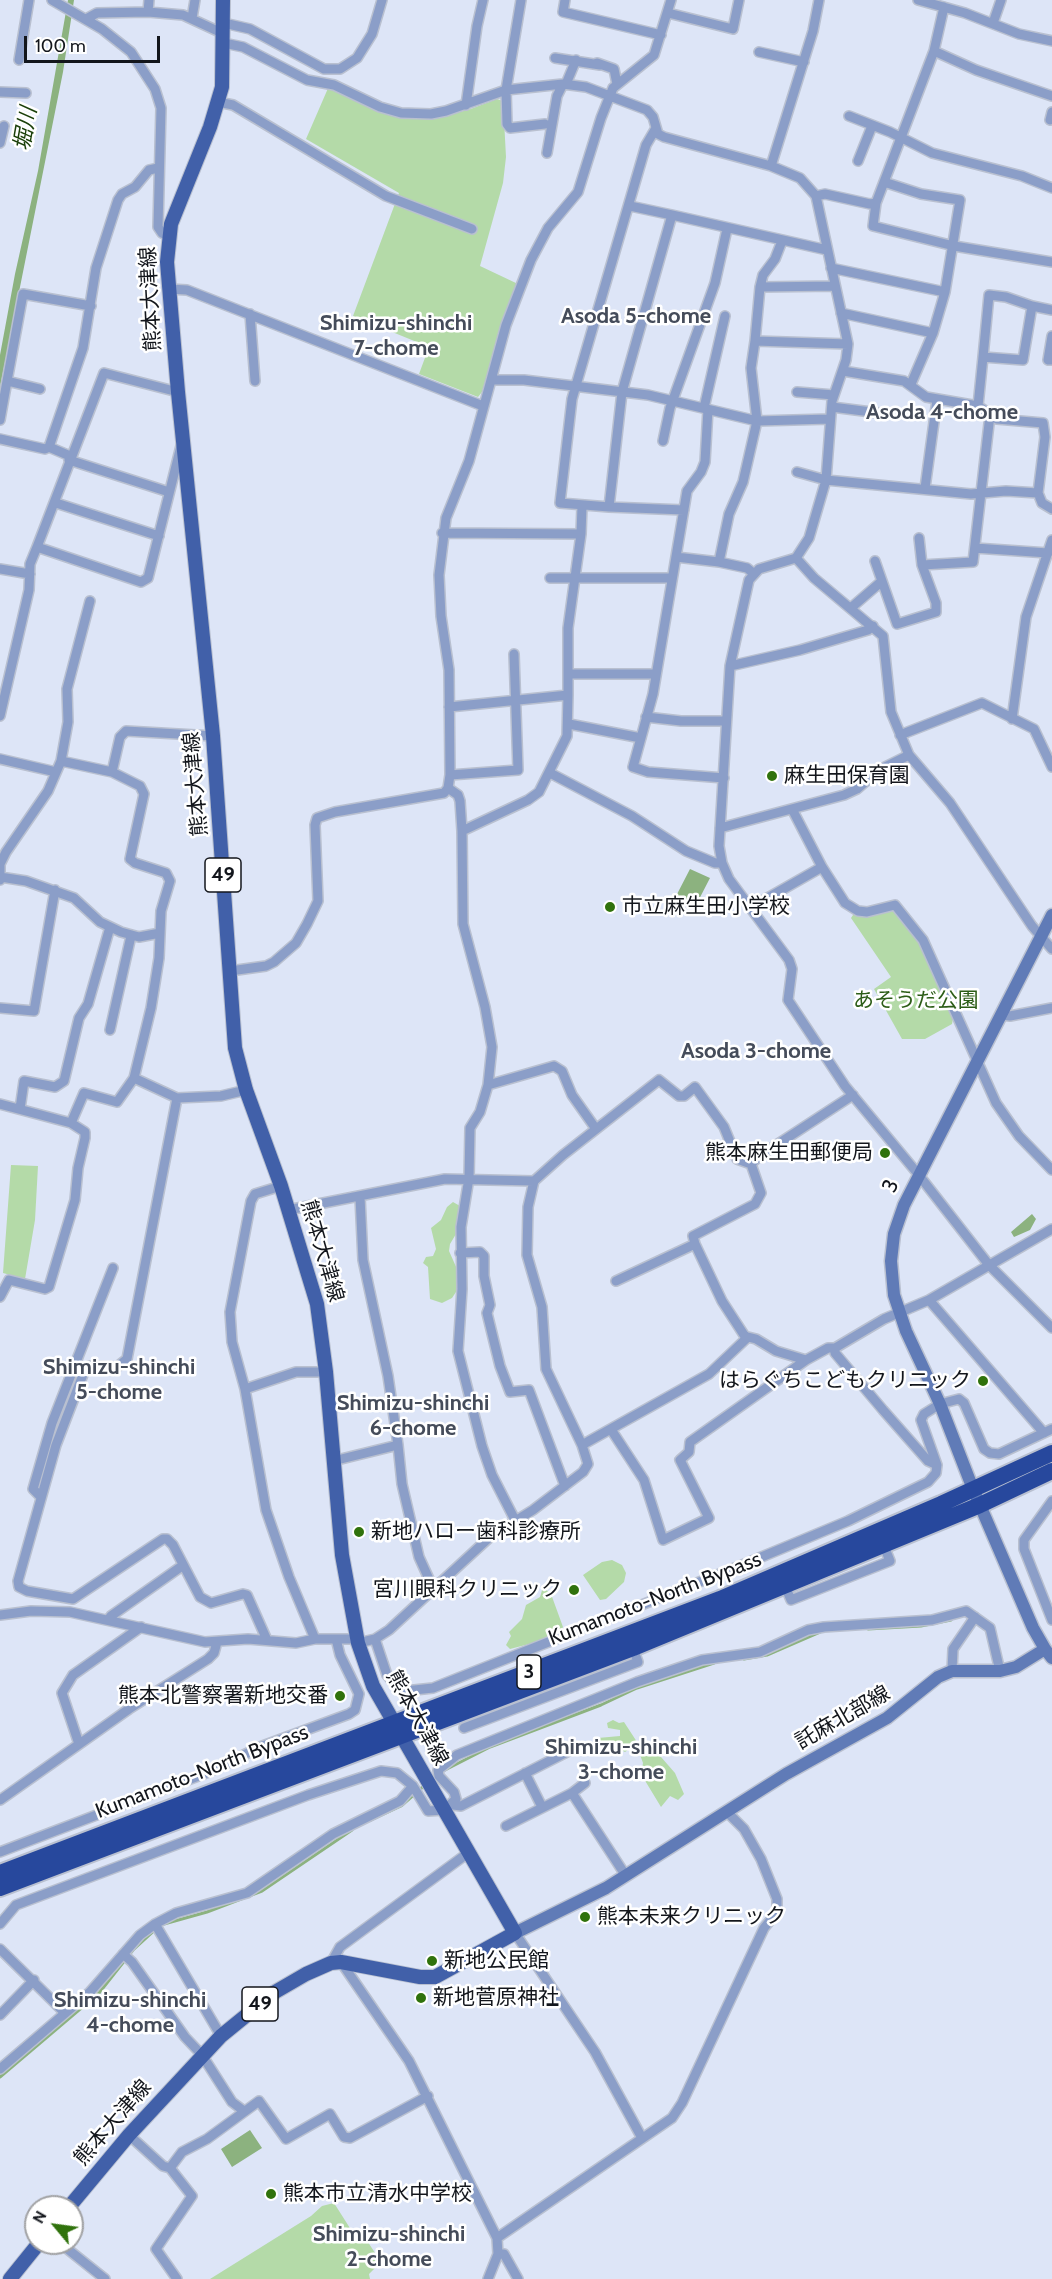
<!DOCTYPE html>
<html>
<head>
<meta charset="utf-8">
<style>
  body { margin:0 }
  #map { position:relative; width:1052px; height:2279px; overflow:hidden; background:#dde5f7; font-family:Cabin,sans-serif }
  canvas { display:block }
  .north { position:absolute; left:24px; top:2195px; width:60px; height:60px; box-sizing:border-box; background:#fff; border:2px solid #a1a2a4; border-radius:50%; rotate:299deg; font-size:16px; font-weight:700; line-height:24px; text-align:center; color:#13161c }
  .north::after { content:''; display:block; margin:auto; width:21px; height:27px; background:#30720c; clip-path:polygon(50% 0,100% 100%,50% 72%,0 100%) }
  .scale { position:absolute; left:24px; top:36px; width:136px; height:27px; box-sizing:border-box; border:3px solid #13161c; border-top:0; padding-left:8px; font-size:18px; line-height:21px; white-space:nowrap; color:#13161c; -webkit-text-stroke:4px #fff; paint-order:stroke }
</style>
</head>
<body>
<div id="map">
<canvas width="1052" height="2279"></canvas>
<div class="north">N</div>
<div class="scale">100 m</div>
</div>
<script>
const g = document.querySelector('canvas').getContext('2d');
g.lineJoin = 'round';
function fill(path, color) { g.fillStyle = color; g.fill(path, 'evenodd'); }
const poly = rows => new Path2D(rows.map(r => 'M' + r).join(''));
function strokePath(path, color, width, dash) { g.strokeStyle = color; g.lineWidth = width; g.lineCap = dash ? 'butt' : 'round'; g.setLineDash(dash || []); g.stroke(path); }
function label(font, color, halo, rows, align = 'center') {
  g.font = font + ' Cabin,"Noto Sans JP",sans-serif'; g.lineWidth = 5; g.setLineDash([]); g.textBaseline = 'middle'; g.strokeStyle = halo; g.fillStyle = color; for (const [text, x, y, turn = 0] of rows) {
    g.save(); g.translate(x, y); g.rotate((+turn || 0) * Math.PI / 180); g.textAlign = isNaN(turn) ? turn : align; if (halo) g.strokeText(text, 0, 0); g.fillText(text, 0, 0); g.restore();
  }
}
fill(poly([
  [329,86,430,118,468,110,497,99,503,101,506,157,503,183,480,266,518,284,500,332,482,392,478,397,419,374,429,347,353,316,399,193,306,139],
  [894,909,916,934,944,991,953,1019,952,1024,925,1039,902,1039,874,989,891,977,851,918,855,912],
  [11,1165,38,1166,35,1220,25,1279,3,1273],
  [453,1202,460,1206,456,1234,450,1244,449,1251,457,1269,456,1292,452,1298,442,1303,430,1299,428,1267,423,1263,426,1257,433,1256,436,1249,431,1228,441,1220,447,1207],
  [612,1560,622,1565,626,1573,624,1582,606,1599,600,1600,583,1575,602,1562],
  [543,1587,551,1594,563,1627,560,1632,533,1643,510,1649,506,1645,511,1636,509,1632,522,1619,526,1605,540,1597],
  [613,1720,619,1723,624,1722,639,1745,661,1757,675,1773,684,1794,678,1800,670,1796,661,1807,641,1774,643,1763,639,1752,631,1748,625,1752,614,1746,607,1750,598,1746,594,1747,598,1738,620,1736,620,1730,608,1728,607,1723],
  [334,2203,355,2236,362,2233,381,2262,369,2274,370,2279,210,2279,311,2216,322,2206]
]), '#b4daa8');
fill(poly([
  [68,0,74,0,63,72,0,387,0,355,15,274,38,171],
  [690,869,710,878,694,909,674,900],
  [1032,1214,1036,1219,1030,1230,1014,1237,1011,1232],
  [250,2130,262,2148,232,2167,221,2149]
]), '#8cb27f');
strokePath(poly([
  [868,1629,921,1626,951,1620],
  [744,1659,767,1655,820,1632],
  [445,1770,490,1747,601,1705,637,1688,714,1663],
  [371,1820,401,1806,425,1785],
  [164,1924,207,1912,262,1891,352,1830],
  [0,2077,99,1993,133,1950,156,1929]
]), '#8cb27f', 3);
const street = poly([
  [52,0,102,29,131,52,155,89,161,108,158,227,162,233,169,236],
  [521,0,506,90,507,124,510,128,545,124],
  [565,0,563,12,661,35],
  [918,0,965,13,1019,34,1052,41],
  [148,12,183,15,224,34],
  [668,13,733,29,739,0],
  [192,18,195,0],
  [86,19,97,13,148,12,149,0],
  [224,23,250,29,324,69,340,69,357,58,372,34,382,0],
  [993,23,1001,0],
  [224,43,243,47,307,80,334,85,380,107,401,113,431,114,446,111,506,90,563,84,586,87,647,110,653,117,658,134,664,137,771,166,800,178,816,196,848,344,846,360,832,401,826,480,809,538,796,558,759,569,749,580,730,666,719,846,722,863,729,879,789,960,792,969,788,1000,845,1086,918,1174,989,1265,1052,1328],
  [934,51,976,70,1052,96],
  [759,52,804,62],
  [555,58,600,65],
  [19,60,29,0],
  [597,63,614,69,617,84],
  [566,84,576,60],
  [0,92,26,93],
  [218,102,233,105,386,196,472,229],
  [466,105,477,26,483,0],
  [849,116,890,132,932,153,1022,176,1052,188],
  [1050,120,1052,112],
  [0,143,4,126],
  [547,153,557,96,563,84],
  [858,161,872,126],
  [771,166,813,31,819,0],
  [816,196,825,194,870,204,876,203,934,51,944,7],
  [876,203,873,226,954,246,1052,262],
  [630,206,672,215],
  [831,268,945,292,960,200,921,194,884,182],
  [760,287,763,275,775,259,782,241],
  [169,289,187,290,483,406],
  [841,313,933,333,945,292],
  [250,314,255,381],
  [1052,336,1048,360,1052,360],
  [755,341,760,287,835,286],
  [983,357,989,295,1006,297,1032,306],
  [843,371,904,381,926,397,978,406,997,419,1043,423,1045,437,1038,493,1042,503,1052,509],
  [491,380,524,380,648,395,757,421,751,368,755,341,848,344],
  [911,384,933,333],
  [40,389,7,381,23,294,91,306],
  [178,392,104,373,37,547,141,582,148,578,181,446],
  [797,392,834,395],
  [978,406,983,357,1023,360,1032,306,1052,310],
  [832,407,879,413],
  [704,408,725,316],
  [708,409,705,462,701,472,687,491,653,694,633,767,648,772,724,778],
  [0,420,7,381],
  [0,439,45,449,49,447,83,348,96,268,118,200,122,194,135,187,149,170,158,168],
  [663,441,670,408,715,283,727,229],
  [49,447,70,456],
  [69,460,169,492],
  [797,472,826,480,971,494,1006,491,1038,493],
  [925,488,937,400],
  [56,503,159,536],
  [609,507,560,503,572,399,646,145,656,128],
  [684,510,609,507,622,392,672,215,827,250],
  [442,533,581,534],
  [919,538,922,565,973,562,990,415],
  [975,548,1048,553],
  [676,557,719,562,747,568,753,573],
  [796,558,814,578,883,636,891,712,909,755,950,803,1032,926,1052,949],
  [875,561,897,624,936,612,936,603,922,565],
  [719,562,729,514,743,482,757,421,830,419],
  [0,569,30,574],
  [550,578,672,578],
  [852,607,882,581],
  [730,666,800,650,868,630,873,626],
  [568,674,568,628,581,534,582,506],
  [449,707,568,695,568,674,656,674],
  [0,716,29,590,30,564,37,547],
  [646,717,681,721,726,721],
  [1012,719,1026,617,1052,540],
  [569,724,641,738],
  [900,735,982,703,1034,729,1052,767],
  [0,759,56,772],
  [61,761,112,772],
  [550,773,632,816,686,851,715,863,722,863],
  [450,775,518,770,514,654],
  [448,788,458,795,460,801,462,831],
  [792,809,822,867,845,903,858,911,867,912,895,905,923,940,996,1103,1019,1136,1052,1170],
  [720,828,844,795,857,789,879,770,909,755],
  [0,877,0,864,6,852,48,791,61,761,68,722,67,689,90,601],
  [0,880,0,877,26,881,74,898,100,922,121,932,139,937,160,933],
  [750,908,822,867],
  [230,971,266,966,274,962,296,943,307,924,318,901,315,825,317,818,335,812,444,793,448,788,450,775,449,670,441,616,439,575,446,518,469,461,506,325,531,260,548,228,578,192,601,118,613,88,654,55,671,0],
  [0,1008,34,1011,55,890],
  [1001,1015,1010,1016,1052,1008],
  [110,1030,131,936],
  [134,1078,177,1098,221,1096,246,1090],
  [488,1085,492,1047,485,1007,463,924,462,831,528,800,539,792,567,736,568,695],
  [177,1098,127,1359,117,1367,89,1366,84,1372,56,1445,18,1581,19,1587,27,1591,73,1599,163,1539,167,1539,173,1545,200,1597,211,1603,243,1594,247,1595,267,1640],
  [0,1104,71,1123,85,1132,85,1138,78,1168,75,1200,49,1287,45,1289,9,1280,0,1297],
  [20,1109,24,1081,55,1087,64,1081,79,1018,88,1004,110,927],
  [71,1123,84,1093,117,1102,134,1078,151,1008,159,958,161,911,170,881,166,873,135,863,130,859,144,794,140,786,112,772,120,737,126,731,213,736],
  [281,1186,255,1194,251,1201,230,1312,232,1342,245,1389,296,1372,326,1372],
  [360,1197,363,1260,388,1376,398,1445],
  [288,1210,445,1179,534,1181],
  [460,1253,480,1252,484,1256,484,1276,490,1305,487,1313,500,1366,510,1392,529,1390,565,1486],
  [616,1281,695,1244],
  [929,1300,1044,1433],
  [746,1338,722,1301,695,1244,693,1236,755,1204,761,1193,751,1164,758,1157,853,1095],
  [835,1348,835,1353,883,1410,928,1461,937,1465],
  [245,1389,266,1510,289,1577,315,1639],
  [612,1431,644,1480,663,1540,709,1518,680,1460,689,1452,690,1442,806,1360,828,1348,835,1348,884,1319,929,1300,1052,1229],
  [582,1445,546,1369,542,1307,527,1255,528,1207,534,1181,563,1155,659,1080,679,1096,684,1096,695,1087,724,1127,737,1159,751,1164],
  [333,1461,398,1445,402,1484,419,1557,434,1590],
  [41,1497,33,1489,52,1423,113,1268],
  [1052,1501,1024,1540,1024,1549,1052,1620],
  [515,1520,492,1475,482,1446,458,1351,462,1289,461,1227,469,1178,470,1128,480,1112,488,1085,554,1066,562,1071,572,1095,596,1129],
  [785,1586,791,1600,890,1561,884,1546],
  [0,1615,31,1611,70,1612,205,1642,248,1639,296,1643,315,1639,357,1639],
  [108,1620,111,1616,182,1566],
  [375,1639,387,1675,395,1684,405,1691,433,1688,747,1563,848,1521,928,1482,936,1473,937,1465,921,1420,924,1414,940,1404,959,1399,964,1403,984,1449,990,1453,999,1454,1052,1429],
  [358,1643,375,1639,389,1630,491,1536,533,1510,583,1472,588,1464,582,1445,709,1374,748,1337,756,1339,776,1351,806,1360],
  [952,1671,953,1649,975,1617],
  [464,1728,638,1662,633,1648],
  [79,1744,62,1693,73,1675,141,1627],
  [525,1773,542,1807],
  [585,1783,572,1793,626,1876],
  [0,1800,129,1709,208,1659,214,1653,217,1642],
  [453,1805,461,1806,569,1751],
  [506,1826,572,1793],
  [0,1852,209,1772,260,1747,349,1714,355,1710,359,1694,340,1655,336,1639],
  [0,1924,16,1905,308,1795,381,1771,397,1773,413,1786,428,1811,444,1810,456,1799,454,1792,439,1776,438,1770,457,1755,637,1682,702,1660,760,1652,808,1630,824,1627,932,1620,966,1611,990,1628,1000,1671],
  [155,1924,221,2036],
  [515,1933,595,2052,642,2138],
  [0,1949,64,2012],
  [123,1954,132,1962,185,2037,202,2055,232,2102,244,2111],
  [341,1962,409,2061,497,2238,498,2254,488,2279],
  [331,1963,340,1947,468,1853],
  [0,2015,34,1980],
  [0,2069,90,1992,140,1935,155,1924,176,1913,247,1893,333,1834,400,1801,413,1786],
  [129,2135,163,2166,170,2168],
  [497,2238,672,2118,682,2103,764,1928,777,1912,777,1899,761,1859,744,1829,726,1811],
  [60,2243,105,2279],
  [498,2254,504,2254,518,2279],
  [177,2279,156,2249,192,2196,170,2168,182,2152,207,2139,259,2101,286,2139,330,2114,344,2137,350,2138,428,2096]
]);
const secondary = poly([
  [1045,1649,1052,1658],
  [515,1933,606,1888,786,1774,887,1718,938,1677,952,1671,1000,1671,1016,1667,1045,1649,1033,1628,973,1489,940,1404,906,1331,894,1295,891,1261,894,1234,904,1205,1052,915]
]);
const primary = poly([
  [69,2207,129,2135,221,2036,275,1992,306,1974,331,1963,341,1962,420,1977,435,1977,515,1933,373,1686,358,1643,342,1555,326,1372,317,1304,281,1186,246,1090,235,1048,213,736,178,392,167,262,171,224,210,127,222,87,223,0],
  [10,2279,39,2243]
]);
const highway = poly([
  [0,1873,720,1599,941,1504,1052,1453],
  [0,1888,633,1648,980,1505,1052,1471]
]);
strokePath(street, '#b9c0d0', 12);
strokePath(secondary, '#b9c0d0', 15);
strokePath(primary, '#b9c0d0', 16);
strokePath(highway, '#b9c0d0', 20);
strokePath(street, '#8b9ec8', 9);
strokePath(secondary, '#607bb7', 12);
strokePath(primary, '#4160a9', 14);
strokePath(highway, '#27489d', 16);
for (const [x, y, r, color] of [
  [772,776,6,"#30720c"],
  [610,907,6,"#30720c"],
  [885,1153,6,"#30720c"],
  [983,1381,6,"#30720c"],
  [359,1532,6,"#30720c"],
  [574,1590,6,"#30720c"],
  [340,1696,6,"#30720c"],
  [585,1917,6,"#30720c"],
  [432,1961,6,"#30720c"],
  [421,1998,6,"#30720c"],
  [271,2194,6,"#30720c"]
]) { const dot = new Path2D(); dot.arc(x, y, r, 0, 2 * Math.PI); g.fillStyle = color; g.fill(dot); strokePath(dot, '#fff', 2); }
for (const [x, y, w] of [
  [223,875,36],
  [529,1672,24],
  [260,2004,36]
]) { const box = new Path2D(); box.roundRect(x - w / 2, y - 17, w, 34, 4.5); g.fillStyle = '#fff'; g.fill(box); strokePath(box, '#13161c', 1.5); }
label('bold 20px', '#13161c', null, [
  ["49",223,875],
  ["3",529,1672],
  ["49",260,2004]
]);
label('21px', '#13161c', '#fff', [
  ["熊本大津線",151,299,-93],
  ["熊本大津線",196,784,-95],
  ["3",891,1186,-66],
  ["熊本大津線",322,1251,74],
  ["Kumamoto-North Bypass",655,1599,-21],
  ["熊本大津線",417,1718,61],
  ["託麻北部線",843,1718,-30],
  ["Kumamoto-North Bypass",202,1772,-21],
  ["熊本大津線",113,2123,-49]
]);
label('21px', '#13161c', '#fff', [
  ["麻生田保育園",784,776],
  ["市立麻生田小学校",622,907],
  ["熊本麻生田郵便局",873,1153,"right"],
  ["はらぐちこどもクリニック",971,1381,"right"],
  ["新地ハロー歯科診療所",371,1532],
  ["宮川眼科クリニック",562,1590,"right"],
  ["熊本北警察署新地交番",328,1696,"right"],
  ["熊本未来クリニック",597,1917],
  ["新地公民館",444,1961],
  ["新地菅原神社",433,1998],
  ["熊本市立清水中学校",283,2194]
], 'left');
label('21px', '#2c5d17', '#fff', [
  ["あそうだ公園",916,1001]
]);
label('italic 22px', '#1b400a', '#fff', [
  ["堀川",26,129,-80]
]);
label('bold 22px', '#454c5a', '#fff', [
  ["Asoda 5-chome",636,317],
  ["Shimizu-shinchi",396,324],
  ["7-chome",396,349],
  ["Asoda 4-chome",942,413],
  ["Asoda 3-chome",756,1052],
  ["Shimizu-shinchi",119,1368],
  ["5-chome",119,1393],
  ["Shimizu-shinchi",413,1404],
  ["6-chome",413,1429],
  ["Shimizu-shinchi",621,1748],
  ["3-chome",621,1773],
  ["Shimizu-shinchi",130,2001],
  ["4-chome",130,2026],
  ["Shimizu-shinchi",389,2235],
  ["2-chome",389,2260]
]);
</script>
</body>
</html>
